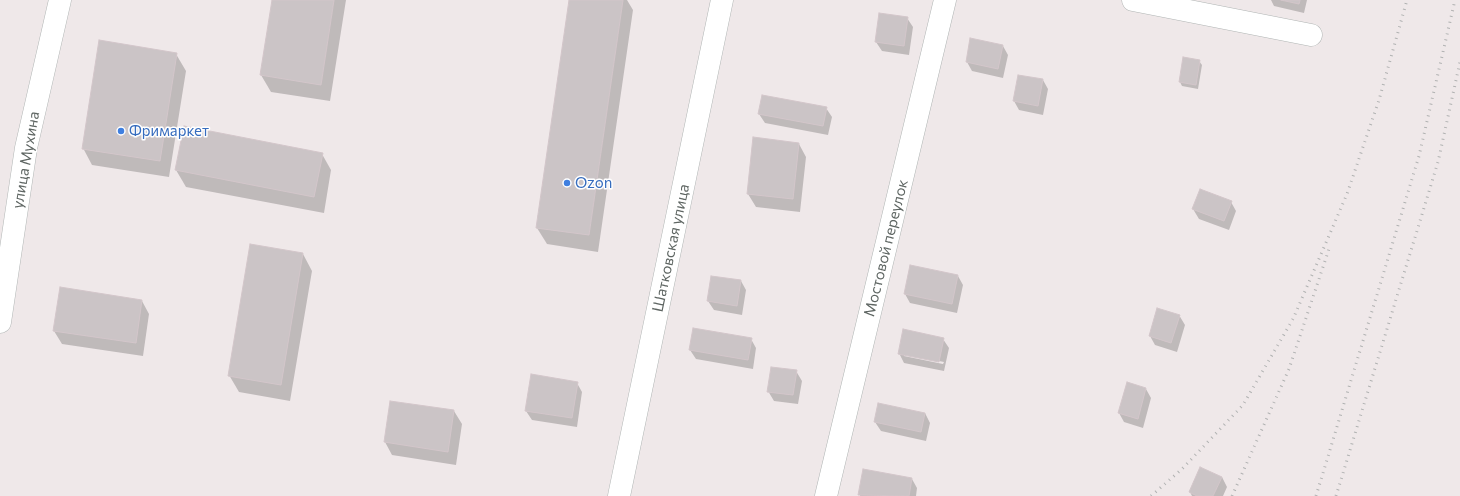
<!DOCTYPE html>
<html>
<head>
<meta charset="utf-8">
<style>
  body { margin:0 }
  canvas { display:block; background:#efe8e9 }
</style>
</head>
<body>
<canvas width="1460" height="496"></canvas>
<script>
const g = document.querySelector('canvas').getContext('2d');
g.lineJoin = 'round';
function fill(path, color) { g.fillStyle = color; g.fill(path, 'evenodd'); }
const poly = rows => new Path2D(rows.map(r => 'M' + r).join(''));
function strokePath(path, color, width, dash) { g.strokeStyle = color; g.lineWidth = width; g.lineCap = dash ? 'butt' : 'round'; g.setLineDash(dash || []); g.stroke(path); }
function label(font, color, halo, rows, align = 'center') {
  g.font = font + ' Commissioner,sans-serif'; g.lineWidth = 3; g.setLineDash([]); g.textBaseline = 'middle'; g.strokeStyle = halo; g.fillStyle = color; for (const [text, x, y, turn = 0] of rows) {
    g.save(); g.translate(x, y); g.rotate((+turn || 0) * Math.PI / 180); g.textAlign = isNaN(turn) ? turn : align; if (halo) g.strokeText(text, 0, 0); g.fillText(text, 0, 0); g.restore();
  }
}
fill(poly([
  [273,0,346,0,330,101,271,92,261,75],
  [570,0,627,0,633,10,598,252,547,244,537,228],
  [1271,0,1307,0,1304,13,1274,6],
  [907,18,913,27,909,55,882,51,876,42],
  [1003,46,1008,55,1003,78,972,71,967,62],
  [176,54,186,71,169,177,92,165,83,148],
  [1199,61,1202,65,1198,89,1182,86,1180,82],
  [1043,80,1048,89,1043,115,1019,110,1014,101],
  [826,108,832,117,828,135,765,123,759,114],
  [184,128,322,154,331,170,324,213,186,187,176,170],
  [799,144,806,157,800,212,756,207,748,194],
  [1231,202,1236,211,1229,230,1199,219,1193,209],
  [303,254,312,271,290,401,239,392,229,375],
  [958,276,963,285,957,313,910,303,905,294],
  [741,281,746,290,742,315,714,310,708,301],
  [142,301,149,314,143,356,62,344,54,331],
  [1179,315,1185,325,1177,352,1155,345,1150,336],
  [751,339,756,348,753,369,696,359,690,350],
  [943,339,949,348,944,371,904,363,899,353],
  [904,354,944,362,943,364,904,356],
  [796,371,802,381,798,404,774,401,768,391],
  [577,383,582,392,577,427,532,420,526,411],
  [1127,383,1146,389,1151,398,1143,428,1124,422,1119,413],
  [390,402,454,411,462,424,456,465,392,455,385,442],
  [925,413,930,423,926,441,881,431,875,422],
  [864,470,912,479,917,488,916,496,860,496],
  [1222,477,1227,487,1223,496,1192,496,1190,492]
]), '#0003');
const building = poly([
  [272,0,334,0,321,85,260,75,272,0],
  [569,0,623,0,589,235,536,228,569,0],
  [1281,0,1300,0,1299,4,1281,0],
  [879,13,908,17,904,46,875,42,879,13],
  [970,38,1003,45,998,69,966,62,970,38],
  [99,40,177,53,160,161,82,149,99,40],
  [1183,57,1200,60,1196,85,1179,82,1183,57],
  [1018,75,1043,79,1038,106,1013,101,1018,75],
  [762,95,827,107,823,126,758,114,762,95],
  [184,126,323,153,314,197,175,170,184,126],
  [753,137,799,143,793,199,747,194,753,137],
  [1200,189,1232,201,1224,221,1192,209,1200,189],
  [250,244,303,253,281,385,228,376,250,244],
  [910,265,958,275,952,304,904,294,910,265],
  [711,276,741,280,737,306,707,301,711,276],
  [60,287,142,300,136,343,53,331,60,287],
  [1157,308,1180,315,1171,343,1149,336,1157,308],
  [693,328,752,338,748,360,689,350,693,328],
  [903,329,944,338,939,362,898,354,903,329],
  [771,367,797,370,793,395,767,392,771,367],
  [531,374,578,382,572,418,525,411,531,374],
  [1127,382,1146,388,1138,419,1118,413,1127,382],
  [390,401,454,410,448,452,384,442,390,401],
  [878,403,925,413,921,432,874,422,878,403],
  [1200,467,1222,477,1213,496,1197,496,1189,492,1200,467],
  [863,469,912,478,909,496,858,495,863,469]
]);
fill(building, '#cbc4c6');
strokePath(building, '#d3c6ca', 1);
const street = poly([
  [1133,0,1311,35],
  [0,322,26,148,60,0],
  [619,496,722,0],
  [826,496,945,0]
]);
strokePath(street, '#b0b5b4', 23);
strokePath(street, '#fff', 22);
strokePath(poly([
  [1151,496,1182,469,1243,405,1293,319,1347,194,1379,100,1407,0],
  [1232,496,1289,369,1329,249],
  [1316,496,1419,156,1455,0],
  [1336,496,1438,162,1460,62]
]), '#b1b2b2', 3, [1, 5]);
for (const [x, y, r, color] of [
  [121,131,4,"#3f7fe0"],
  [567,183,4,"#3f7fe0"]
]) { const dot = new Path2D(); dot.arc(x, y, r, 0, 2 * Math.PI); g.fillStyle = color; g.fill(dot); strokePath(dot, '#fff', 1.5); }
label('15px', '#366cbe', '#fff', [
  ["Фримаркет",129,131],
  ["Ozon",575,183]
], 'left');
label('15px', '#5f6663', '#fff', [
  ["улица Мухина",26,160,-80],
  ["Шатковская улица",671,248,-78],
  ["Мостовой переулок",886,248,-76]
]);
</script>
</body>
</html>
